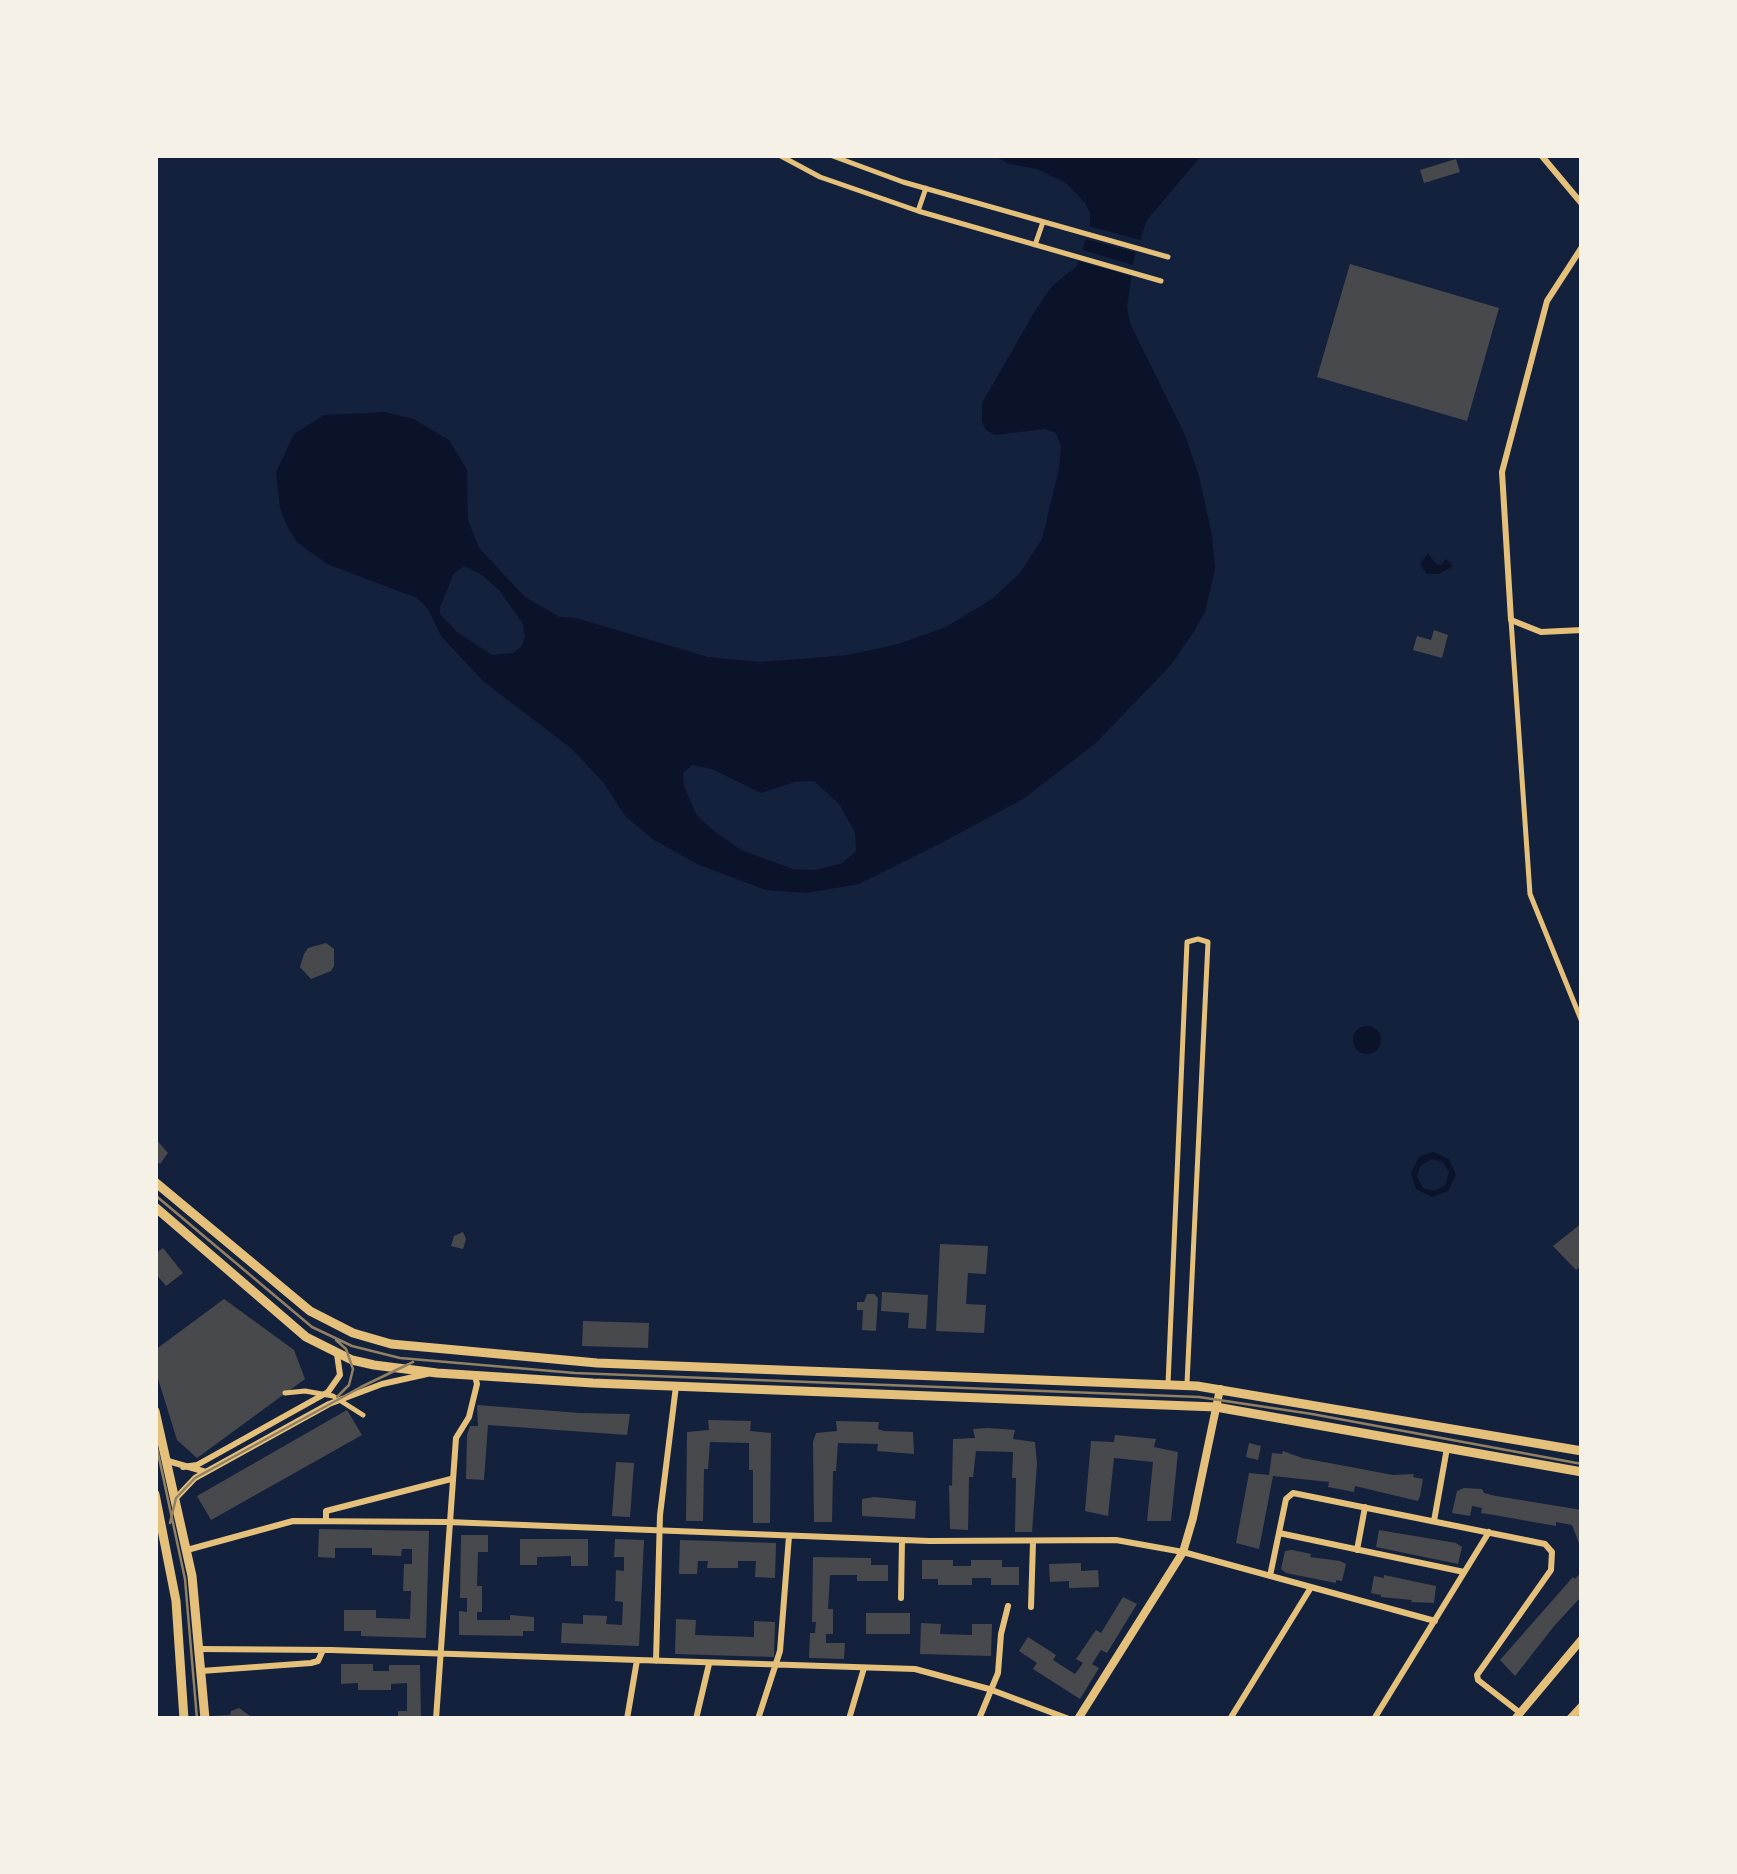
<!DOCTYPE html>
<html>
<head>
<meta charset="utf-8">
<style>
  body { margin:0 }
  #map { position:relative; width:1737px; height:1874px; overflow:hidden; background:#14213d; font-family:Mulish,sans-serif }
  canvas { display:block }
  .frame { position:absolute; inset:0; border:158px solid #f6f1e7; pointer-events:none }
</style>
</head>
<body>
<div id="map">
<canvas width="1737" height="1874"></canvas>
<div class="frame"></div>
</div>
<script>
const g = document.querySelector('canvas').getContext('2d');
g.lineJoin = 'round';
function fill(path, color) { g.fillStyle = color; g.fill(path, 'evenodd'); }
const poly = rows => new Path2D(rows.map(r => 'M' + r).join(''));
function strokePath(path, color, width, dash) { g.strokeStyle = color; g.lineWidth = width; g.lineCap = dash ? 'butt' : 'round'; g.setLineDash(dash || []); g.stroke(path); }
fill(poly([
  [992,155,1202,155,1147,220,1134,259,1127,307,1130,323,1185,435,1199,476,1212,535,1215,569,1205,612,1193,633,1170,666,1096,743,1023,799,943,842,859,884,807,893,766,890,699,865,654,840,625,816,604,783,572,749,483,681,441,636,428,609,417,598,327,564,297,542,287,526,280,508,276,472,294,434,324,415,385,412,414,419,449,440,467,470,468,520,479,548,525,597,560,617,576,618,708,657,760,662,848,655,898,644,946,627,992,599,1020,573,1042,539,1059,469,1061,447,1056,433,1045,429,995,435,986,430,982,422,982,403,1035,311,1052,286,1077,266,1090,226,1090,213,1085,203,1066,183,1037,169,1010,164],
  [464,566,482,575,499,590,523,624,525,636,522,646,513,653,492,655,457,632,440,614,440,607,454,573],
  [692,765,712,769,761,793,795,782,814,781,839,804,855,832,856,851,842,863,816,870,793,869,741,850,710,828,696,814,684,786,683,773],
  [1428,553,1436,564,1441,565,1446,559,1453,566,1439,574,1427,574,1420,564],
  '1353 1040a14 14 0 1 1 28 0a14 14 0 1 1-28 0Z',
  [1433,1152,1449,1159,1456,1175,1448,1191,1432,1197,1416,1189,1411,1173,1419,1157],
  [1432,1159,1443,1162,1449,1172,1445,1186,1434,1191,1423,1188,1417,1177,1420,1166]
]), '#0b132b');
fill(poly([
  [1085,225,1144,241,1141,254,1082,238],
  [1079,249,1137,266,1135,277,1074,260]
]), '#14213d');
fill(poly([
  [1456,159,1460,172,1424,183,1420,170],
  [1350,264,1499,308,1467,421,1317,377],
  [1434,630,1448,635,1442,658,1413,650,1417,636,1431,640],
  [326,943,334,949,334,966,331,971,311,979,300,967,304,954,308,948],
  [155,1138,168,1153,160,1164,155,1160],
  [1582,1223,1582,1265,1576,1270,1553,1246],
  [463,1232,466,1239,463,1249,451,1246,454,1236],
  [940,1244,988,1246,986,1274,968,1273,966,1304,986,1305,984,1333,936,1331],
  [163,1248,183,1273,166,1286,155,1273,155,1254],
  [882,1292,928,1295,926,1329,908,1328,909,1313,881,1311],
  [867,1294,874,1294,878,1298,876,1331,862,1330,863,1310,857,1310,857,1302,864,1302],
  [224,1299,294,1350,305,1379,197,1458,177,1440,155,1369,155,1350],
  [583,1321,649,1323,648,1348,582,1346],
  [477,1405,580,1413,630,1414,627,1435,488,1425,484,1480,466,1479,467,1435,470,1426,478,1426],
  [347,1410,362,1435,211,1520,197,1496],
  [708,1420,751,1421,750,1431,771,1433,770,1523,753,1523,753,1470,749,1470,749,1443,710,1442,708,1469,704,1469,703,1521,686,1521,687,1432,709,1430],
  [836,1421,879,1422,878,1429,884,1431,913,1432,914,1454,877,1451,878,1444,838,1443,836,1471,833,1471,832,1522,814,1522,813,1442,816,1433,837,1431],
  [988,1428,1015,1430,1013,1439,1035,1442,1037,1464,1032,1532,1015,1532,1016,1478,1012,1478,1013,1452,976,1451,973,1477,969,1477,968,1530,950,1529,949,1485,952,1486,953,1439,975,1438,973,1429],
  [1115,1435,1156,1439,1154,1447,1178,1452,1171,1521,1147,1521,1153,1462,1114,1458,1108,1516,1085,1511,1091,1441,1114,1442],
  [1249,1443,1261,1446,1258,1460,1246,1457],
  [1283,1451,1302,1458,1356,1468,1393,1475,1414,1474,1413,1477,1423,1479,1420,1496,1418,1501,1355,1486,1354,1492,1328,1487,1329,1482,1273,1476,1259,1549,1236,1543,1249,1473,1269,1475,1272,1453,1282,1454],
  [616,1462,634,1463,630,1517,612,1516],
  [1464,1488,1482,1489,1484,1493,1496,1496,1582,1510,1582,1551,1572,1525,1556,1522,1556,1526,1494,1515,1481,1513,1482,1508,1472,1506,1470,1516,1452,1513,1457,1491],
  [874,1497,916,1501,915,1519,862,1516,862,1499],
  [319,1529,429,1531,426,1638,361,1636,361,1631,344,1631,344,1610,376,1610,376,1618,410,1619,411,1591,403,1591,404,1564,412,1564,412,1549,402,1549,401,1556,372,1555,372,1548,335,1548,335,1558,318,1557],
  [1379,1530,1456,1543,1462,1547,1458,1564,1376,1547],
  [461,1535,488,1535,488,1552,478,1552,477,1586,482,1586,482,1612,477,1612,477,1620,510,1620,510,1615,534,1617,534,1631,523,1631,523,1636,459,1635,459,1611,467,1612,467,1598,460,1598],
  [520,1539,588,1539,588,1566,571,1566,571,1556,537,1557,537,1565,520,1565],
  [615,1539,644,1540,639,1646,561,1643,562,1623,583,1624,583,1615,607,1616,606,1624,622,1625,623,1602,615,1601,616,1570,624,1571,624,1557,614,1557],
  [680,1540,776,1543,775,1578,755,1577,756,1561,738,1561,738,1568,707,1568,708,1561,698,1561,697,1574,679,1574],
  [1292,1550,1311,1554,1310,1557,1340,1561,1346,1564,1342,1581,1336,1580,1336,1583,1286,1573,1281,1569,1285,1551],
  [813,1557,871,1558,871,1565,888,1565,888,1581,857,1581,857,1575,830,1575,828,1609,833,1609,833,1634,826,1634,826,1643,845,1643,844,1659,809,1658,810,1633,815,1633,816,1622,812,1622],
  [922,1560,953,1560,953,1566,971,1566,971,1560,1002,1560,1002,1567,1019,1567,1019,1585,991,1585,991,1578,972,1578,972,1585,938,1585,938,1579,922,1579],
  [1081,1563,1081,1571,1098,1570,1099,1587,1069,1588,1069,1581,1050,1582,1049,1564],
  [1582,1571,1582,1600,1580,1598,1555,1625,1515,1676,1500,1660,1573,1577,1575,1579],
  [1384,1575,1436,1586,1434,1603,1411,1602,1412,1600,1381,1597,1381,1595,1371,1593,1374,1576,1384,1578],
  [1123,1597,1137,1604,1107,1653,1101,1650,1092,1664,1099,1668,1080,1699,1033,1669,1037,1663,1019,1651,1028,1637,1056,1655,1053,1660,1075,1674,1083,1663,1076,1659,1096,1630,1101,1633],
  [866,1613,910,1613,910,1634,866,1634],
  [676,1619,696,1620,695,1635,754,1637,754,1621,775,1622,774,1657,675,1654],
  [921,1623,941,1624,940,1634,972,1635,972,1624,992,1624,991,1656,920,1654],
  [341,1664,373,1664,373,1671,389,1671,389,1665,420,1665,421,1719,398,1719,398,1711,407,1711,407,1683,391,1684,391,1690,358,1690,358,1683,341,1684],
  [239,1708,254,1719,211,1719,211,1716,230,1715,231,1711]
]), '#48494c');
strokePath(poly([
  [779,155,820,177,918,211,1161,281],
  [830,155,903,182,1168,257],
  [918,211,926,188],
  [1035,245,1043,222],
  [1511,620,1530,894,1582,1022],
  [1168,1384,1187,942,1198,939,1208,942,1187,1383],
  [285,1393,305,1391,333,1396,363,1415]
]), '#e5c07b', 5);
strokePath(poly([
  [1541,155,1582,204],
  [1582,247,1547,301,1502,472,1511,620,1541,632,1582,630],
  [168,1461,206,1472],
  [183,1467,197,1465,328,1392,340,1375,337,1354],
  [176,1498,195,1478,329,1404,382,1384,427,1374],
  [326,1520,326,1511,451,1479],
  [1434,1521,1447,1448],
  [1279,1533,1464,1572],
  [187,1550,293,1521,448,1522,929,1541,1116,1540,1183,1552,1435,1621],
  [1357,1550,1365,1507],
  [1270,1576,1286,1499,1293,1493,1545,1544,1552,1552,1551,1570,1477,1675,1478,1680,1519,1712],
  [901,1598,902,1540],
  [1031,1607,1033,1542],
  [200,1649,331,1650,915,1669,989,1689,1069,1719],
  [656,1661,660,1515,676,1386],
  [201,1671,311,1663,318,1661,323,1650],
  [436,1719,456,1438,469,1417,477,1384,475,1376],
  [627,1719,637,1660],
  [696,1719,709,1664],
  [758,1719,780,1651,789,1536],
  [849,1719,864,1668],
  [979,1719,998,1673,1001,1634,1008,1606],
  [1230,1719,1310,1589],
  [1374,1719,1489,1532]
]), '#e5c07b', 6);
strokePath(poly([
  [1078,1719,1183,1552,1193,1518,1220,1389],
  [1515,1719,1582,1639],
  [1570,1719,1582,1706]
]), '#e5c07b', 8);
strokePath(poly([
  [155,1182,310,1311,353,1333,391,1344,597,1363,1197,1386,1582,1451],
  [155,1207,306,1337,352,1360,374,1365,437,1373,593,1383,1216,1407,1582,1472],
  [155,1411,192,1576,205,1719],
  [155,1494,176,1601,184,1719]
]), '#e5c07b', 9);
strokePath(poly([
  [155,1195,312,1327,352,1346,400,1358,575,1373,1199,1397,1312,1414,1582,1464],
  [336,1340,346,1349,353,1369,349,1385,337,1397],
  [155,1439,185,1579,197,1719],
  [170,1523,176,1498,195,1478,361,1387,413,1362]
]), '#918062', 2.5);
</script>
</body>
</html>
